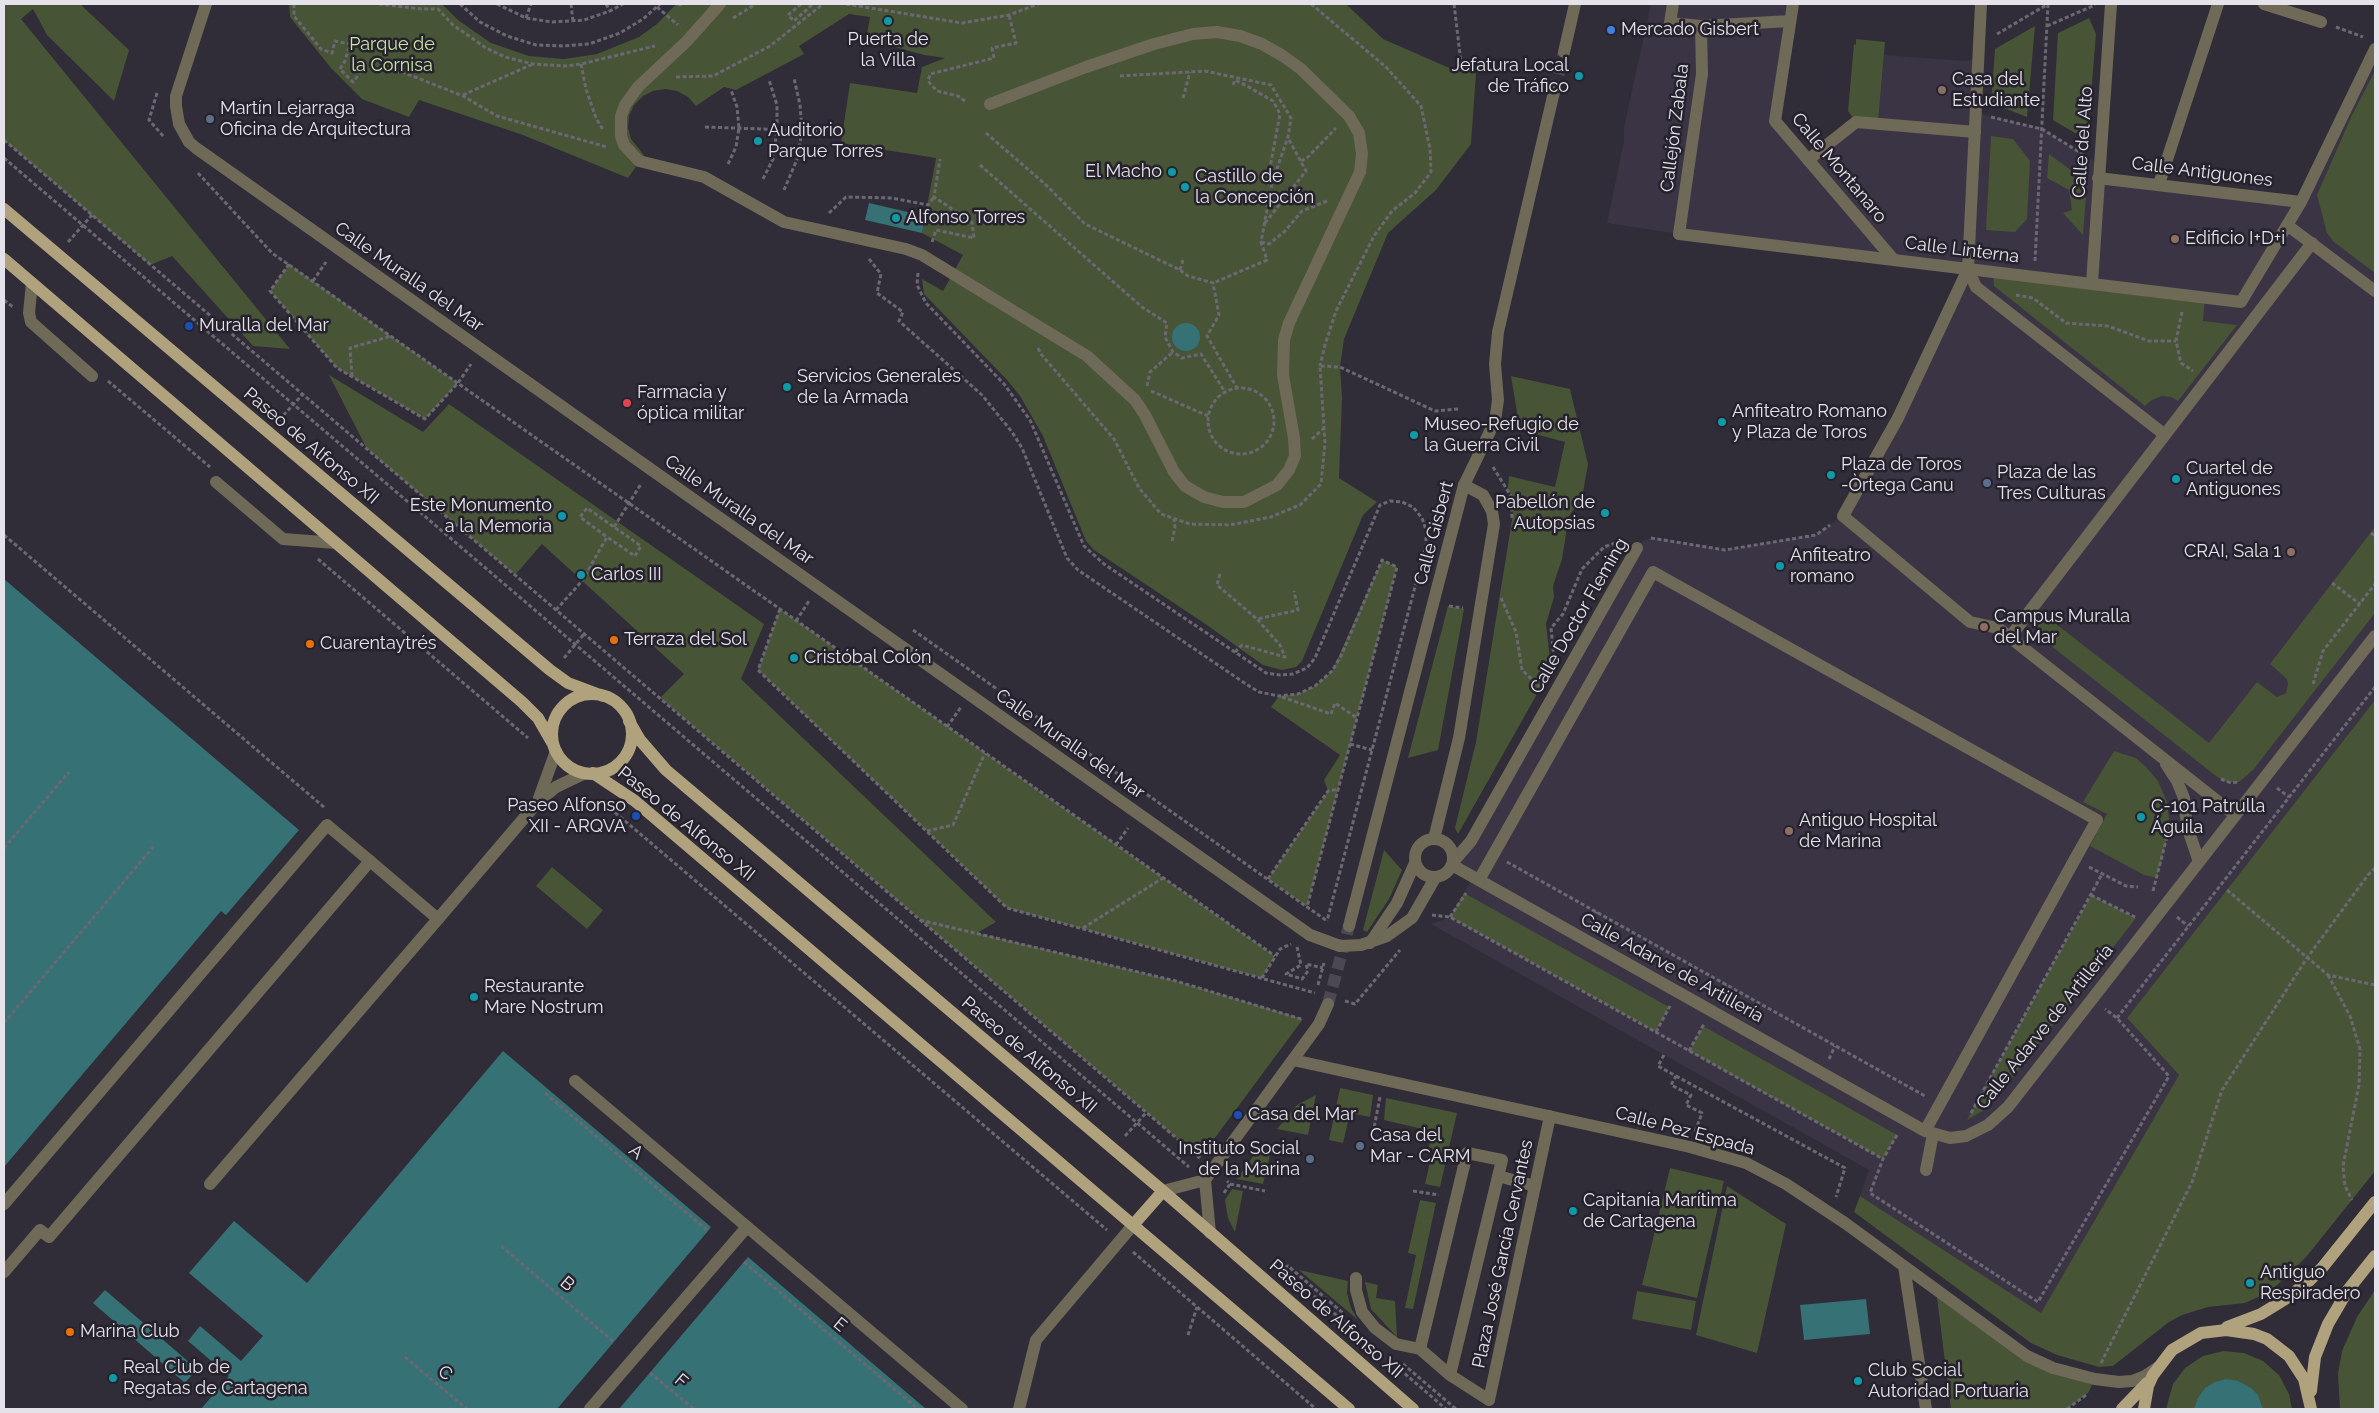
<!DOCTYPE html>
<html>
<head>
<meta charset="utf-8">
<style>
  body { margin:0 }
  #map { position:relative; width:2379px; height:1413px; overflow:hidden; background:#302c38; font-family:Raleway,sans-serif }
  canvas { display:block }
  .frame { position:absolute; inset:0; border:5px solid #e5e2ea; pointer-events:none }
</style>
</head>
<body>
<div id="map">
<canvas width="2379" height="1413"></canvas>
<div class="frame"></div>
</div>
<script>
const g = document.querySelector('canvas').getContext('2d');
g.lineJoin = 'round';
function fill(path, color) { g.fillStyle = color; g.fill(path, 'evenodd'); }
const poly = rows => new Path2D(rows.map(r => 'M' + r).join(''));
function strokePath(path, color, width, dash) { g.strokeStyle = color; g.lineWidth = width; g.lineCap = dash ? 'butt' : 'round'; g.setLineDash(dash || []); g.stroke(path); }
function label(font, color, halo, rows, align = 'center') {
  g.font = font + ' Raleway,sans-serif'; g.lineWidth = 5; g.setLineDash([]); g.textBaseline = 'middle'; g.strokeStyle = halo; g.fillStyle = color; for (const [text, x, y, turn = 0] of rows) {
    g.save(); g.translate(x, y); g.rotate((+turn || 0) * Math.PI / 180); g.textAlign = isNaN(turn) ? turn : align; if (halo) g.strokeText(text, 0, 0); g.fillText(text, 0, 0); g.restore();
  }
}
fill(poly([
  [1651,4,1793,4,1776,121,1807,160,1856,122,1878,123,1884,55,1966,61,1979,58,1976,113,2042,129,2099,164,2098,178,2301,202,2375,49,2375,700,2127,1018,2179,1075,2041,1314,1860,1196,1869,1170,1431,924,1451,917,1473,877,1452,865,1641,542,1652,537,1725,550,1815,535,1843,516,1968,269,1679,234,1607,223,1624,141,1624,127]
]), '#3a3445');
fill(poly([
  [4,4,80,4,129,50,114,101,47,35,33,9,21,19,290,349,253,346,172,256,150,265,4,140],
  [289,4,442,4,458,20,491,43,529,56,564,59,597,54,639,37,657,24,676,4,1346,4,1383,39,1454,70,1476,73,1471,144,1436,190,1388,233,1344,339,1340,367,1342,398,1339,478,1377,502,1363,515,1302,661,1296,667,1282,670,1263,665,1204,623,1094,550,1086,541,1043,436,1020,396,1008,381,924,294,922,279,943,291,963,255,922,233,936,158,841,143,850,83,917,93,922,67,945,58,924,55,866,39,870,17,849,14,799,46,804,54,736,90,724,87,696,106,688,97,677,91,665,89,653,91,643,96,634,105,629,116,628,128,631,139,644,155,628,178,523,135,419,100,409,117,362,99,331,68,290,17],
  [2089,18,2096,34,2088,132,2075,133,2053,120,2058,33],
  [2035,26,2027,117,1991,103,1995,49],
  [1856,39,1885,42,1878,123,1856,122,1848,111,1854,44,1856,45],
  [2375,71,2375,273,2334,242,2327,233,2317,195,2352,115],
  [1991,136,2013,139,2030,161,2027,219,2015,232,1986,230],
  [2049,154,2087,182,2083,235,2063,213,2072,210,2069,190,2047,178],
  [289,264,391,336,458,383,425,419,337,368,270,291],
  [1993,271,2205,297,2203,321,2237,325,2178,401,2171,397,2162,396,2152,400,2145,406,1994,286],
  [329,375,423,432,449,404,764,624,741,679,996,922,977,933,1176,981,1303,1019,1200,1158,660,698,684,674,542,544,515,575,367,449],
  [1511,376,1570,389,1588,464,1582,498,1569,516,1562,559,1553,586,1554,597,1546,624,1550,659,1543,674,1541,687,1458,834,1455,828,1476,742,1513,514,1511,496,1508,488,1509,476,1555,487,1565,442,1520,430],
  [2375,527,2375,613,2253,770,2239,782,2226,782,2216,776,2035,633,2042,613,2209,743,2257,682,2277,697,2286,693,2288,684,2287,679,2270,664],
  [1382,560,1397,567,1307,907,1268,879,1328,791,1324,780,1340,755,1271,707,1279,696,1298,694,1315,686,1332,671],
  [1448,606,1464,609,1438,750,1408,758],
  [780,609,1275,956,1262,978,1007,908,758,670],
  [2375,700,2375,1171,2307,1256,2285,1278,2270,1291,2254,1299,2245,1303,2208,1307,2182,1315,2169,1322,2113,1366,2099,1367,2057,1355,2031,1343,1854,1212,1860,1196,2041,1313,2179,1075,2127,1018],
  [2114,751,2136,758,2146,767,2158,781,2167,802,2170,826,2157,878,2144,875,2090,846,2107,814,2083,802],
  [1384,850,1402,870,1389,899,1367,932,1363,930],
  [552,867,603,910,587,929,536,886],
  [1464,893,1669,1007,1656,1032,1450,917],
  [2091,895,2136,918,1997,1097,1987,1108,1967,1120],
  [1703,1026,1897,1135,1883,1159,1689,1051],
  [1340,1088,1373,1095,1370,1117,1350,1113,1343,1143,1329,1140],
  [1316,1095,1308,1135,1277,1129,1297,1105],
  [1386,1098,1457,1113,1440,1187,1425,1184,1433,1149,1429,1147,1431,1131,1384,1120],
  [1259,1148,1271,1151,1263,1184,1237,1179],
  [1670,1168,1724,1181,1697,1298,1642,1285],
  [1727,1186,1786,1224,1757,1353,1696,1335],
  [1232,1189,1243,1191,1235,1232,1228,1218,1225,1200],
  [1420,1200,1436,1203,1413,1309,1405,1308,1416,1255,1408,1253],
  [1299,1270,1348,1281,1347,1293,1351,1308,1358,1320],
  [1365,1282,1378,1285,1376,1298,1395,1301,1397,1337,1371,1309],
  [1936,1290,2027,1356,2095,1379,2088,1393,2067,1409,1951,1409],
  [2375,1290,2375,1409,2340,1409,2338,1374,2342,1351,2357,1317],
  [1637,1291,1696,1301,1691,1330,1632,1319],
  [2223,1351,2244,1353,2263,1361,2279,1375,2289,1394,2292,1409,2166,1409,2173,1384,2185,1368,2203,1356]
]), '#475435');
fill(poly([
  [869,203,925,216,922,233,865,220],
  '1172 337a14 14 0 1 1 28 0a14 14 0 1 1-28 0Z',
  [4,579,299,830,226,915,221,911,4,1167],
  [503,1051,711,1227,708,1231,557,1409,201,1409,229,1376,188,1341,200,1326,241,1361,263,1336,189,1273,234,1221,307,1283],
  [748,1257,926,1409,619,1409],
  [105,1290,197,1369,185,1383,93,1303],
  [1866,1299,1870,1334,1804,1340,1800,1305],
  [2227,1379,2238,1381,2251,1388,2258,1395,2263,1409,2194,1409,2198,1398,2205,1388,2215,1382]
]), '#357175');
strokePath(poly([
  [1554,92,1564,52],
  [1328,1004,1349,926]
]), '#4b4753', 12, [12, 6]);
strokePath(poly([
  [294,4,294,16,321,49,332,53,335,41,350,44,345,61,340,69,353,82,363,69,383,68,405,73,463,96,497,116,607,147],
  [379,4,422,9,438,9,453,25,486,48,505,57,533,64,565,66,581,64,655,46],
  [460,4,480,22,507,36,536,45,563,46,589,44,620,33,643,19,660,4],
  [497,4,526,18,552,22,584,20,610,11,623,4],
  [571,4,573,22],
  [606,4,610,11],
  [678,4,680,5,682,4],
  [801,4,788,15,794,21,813,4],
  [846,4,962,23,1009,15,1038,4],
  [1311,4,1386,67,1421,106,1430,149,1431,172,1415,193,1392,211,1374,236,1336,311,1325,345,1320,366],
  [1454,4,1462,71],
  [657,7,678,25],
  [526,18,531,4],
  [733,18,756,4],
  [2047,26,2095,5],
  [2336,27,2363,37],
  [1997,34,2048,4],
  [581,64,586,89,596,118,603,130],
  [1120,76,1205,71,1271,85,1291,118,1288,137,1272,183,1261,242,1267,260,1213,283],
  [676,77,713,76,770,46,823,4],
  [1233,85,1235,80,1247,86,1273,101,1280,114,1269,173,1272,183],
  [157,93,149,120,164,137],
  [463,95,533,64],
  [1183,98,1190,72],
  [965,101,958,96,937,91,928,81,930,74,994,58,992,48,1016,43,1009,15],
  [1991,117,2042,129,2084,155],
  [705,127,817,131],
  [986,133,1045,184,1085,224,1180,270,1188,276,1213,283,1219,315,1207,336,1237,388],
  [4,140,1201,1159],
  [4,158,1189,1167],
  [1301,161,1308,157,1336,128],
  [728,164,736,147,739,128,737,107,731,90],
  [980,165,1142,307,1167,323,1165,337,1173,352,1182,358,1201,354,1225,392],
  [198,173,272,253,1275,956],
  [763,179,773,159,777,130,777,105,769,80],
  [784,190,798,157,802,130,800,105,794,78],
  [829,213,846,197,892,198,928,205,934,197],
  [1265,223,1306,171,1288,138],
  [68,242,92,215],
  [932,242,936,230,974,238,972,222,934,197,940,159],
  [1261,242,1269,244,1284,232,1302,211,1327,201],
  [869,259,881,274,877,293,903,312,899,321,982,395,1012,432,1022,448,1067,558,1078,570,1246,684,1259,692,1279,696,1298,694,1315,686,1332,671,1341,656,1382,560,1397,567,1307,907],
  [2035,261,2048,4],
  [289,264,270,291,337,368,425,419,458,383,471,364],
  [1180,270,1183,260],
  [918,273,917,285,926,303,1004,384,1030,420,1084,546,1104,564,1266,673,1280,675,1293,674,1307,668,1315,658,1380,505,1390,501,1402,502,1413,507,1422,518,1426,530,1426,545,1327,921],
  [313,281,326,262],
  [2016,295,2033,298,2066,323,2108,326,2149,341,2176,341],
  [4,300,13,307],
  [2182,312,2176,341,2181,363,2193,371],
  [1038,348,1041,354,1114,439,1139,488,1161,514,1190,524,1230,525,1271,517,1300,505,1321,484,1325,443,1320,366,1340,367,1435,411,1458,409],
  [352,376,350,348,391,336],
  [108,381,210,467],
  [1147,386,1150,372,1173,352],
  '1208 421a33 33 0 1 1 66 0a33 33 0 1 1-66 0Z',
  [1151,391,1208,416],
  [279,420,303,394],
  [1312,439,1324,428],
  [1493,467,1511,496,1512,518],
  [614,527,641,484],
  [2371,533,2375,536],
  [4,535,325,808],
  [1651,538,1725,550,1816,535,1830,525],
  [1172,541,1175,528,1174,519],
  [318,559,528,738],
  [1220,574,1217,585,1257,619],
  [2332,583,2360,604],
  [1501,598,1516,632,1522,670,1539,686],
  [1449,606,1463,608],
  [780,609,758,670,1007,908,1315,993],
  [556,610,582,581,607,537,635,556,641,546,587,508,580,517,607,537],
  [796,621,809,601],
  [913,630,1327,921],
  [1235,652,1242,645,1285,657,1280,645,1257,619,1298,610,1294,591],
  [564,658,584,634],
  [1554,658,1551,628,1563,614,1582,569,1604,547,1621,541],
  [2313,684,2323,651,2375,584],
  [1282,697,1331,714,1335,703,1357,718],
  [947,727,961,707],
  [1350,744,1372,750],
  [2221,779,2231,783,2238,782],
  [2277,788,2289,797],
  [605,804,1107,1230],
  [927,831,953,825,985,753],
  [1116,845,1128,828],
  [4,848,69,772],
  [1507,862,1925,1096],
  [2089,867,2126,886,2138,887],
  [1268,879,1328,791,1338,789],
  [2227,890,2328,975,2375,985],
  [2153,891,2169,829],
  [2091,895,2135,917],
  [1432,915,1450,917,1883,1159],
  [1450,917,1466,893],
  [2177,917,2188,926],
  [920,920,1176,981,1301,1019],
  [1590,925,1597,912],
  [1083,928,1163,878],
  [1297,947,1301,965,1286,974,1302,979,1308,971,1306,964,1323,968],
  [2328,975,2350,1016,2360,1049,2359,1085,2343,1166,2345,1186,2352,1200],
  [1262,978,1280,949,1291,944],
  [1685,978,1692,966],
  [1318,985,1324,963],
  [1719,997,1726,984],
  [1345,1001,1355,1004,1400,950],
  [2117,1018,2375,687],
  [4,1023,154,846],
  [1656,1032,1670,1006],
  [1689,1051,1704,1024],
  [1664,1055,1658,1066,1676,1076,1671,1085,1691,1095,1686,1105,1702,1113,1695,1132],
  [1829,1059,1835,1046],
  [1676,1076,1845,1168,1836,1197],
  [545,1093,708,1231],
  [1971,1113,2102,874],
  [1373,1133,1380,1097],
  [1897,1135,1883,1159,1870,1193,2038,1302,2169,1076,2117,1018,2105,1009],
  [1125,1136,1146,1113],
  [1230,1184,1265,1191],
  [1413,1191,1439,1195],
  [1224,1193,1230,1184,1227,1181],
  [501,1246,614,1342],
  [1133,1252,1316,1409],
  [744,1262,918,1409],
  [1278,1269,1288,1266,1343,1313],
  [1314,1296,1349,1326],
  [1188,1335,1197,1307],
  [405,1357,467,1409],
  [1390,1361,1446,1409],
  [2101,1363,2192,1182,2222,1090,2307,958,2368,875,2375,868],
  [1403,1364,1456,1409],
  [650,1373,694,1409],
  [2067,1409,2086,1395]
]), '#6c6873', 3, [4, 2.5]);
strokePath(poly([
  [32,283,29,313,31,322,92,376],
  [216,482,283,539,336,543],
  [575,1081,962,1409],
  [1467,1153,1502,1160,1450,1375,1420,1349,1467,1153],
  [1926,1170,1933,1134],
  [1498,1176,1535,1186],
  [210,1184,438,919],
  [4,1204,327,825,370,861],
  [1356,1278,1356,1290,1362,1312,1375,1328,1396,1344,1420,1349],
  [1450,1375,1489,1400],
  [590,1409,747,1227],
  [1019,1409,1036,1340,1134,1224]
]), '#6f6957', 12);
strokePath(poly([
  [1673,4,1670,23,1701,26,1790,21],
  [1793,4,1775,121,1893,259],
  [1808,160,1856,122,1975,132],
  [1679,234,1702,74,1701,26],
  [1968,269,1976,287,2165,435],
  [2010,637,2312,243],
  [1453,862,1471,841,1637,548],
  [1479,880,1653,572,2097,820,2075,859]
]), '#6f6957', 12);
strokePath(poly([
  [206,4,176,96,176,106,179,124,189,142,196,148,1310,935,1340,946,1361,945,1387,936,1412,918,1435,878],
  [720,4,687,41,638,87,625,105,621,116,621,136,624,145,639,161,704,177,784,222,906,249,922,255,1087,356,1135,400,1145,415,1174,472,1185,486,1204,497,1223,502,1244,502,1277,485,1289,470,1295,456,1294,438,1283,375,1284,340,1289,323,1360,172,1362,154,1359,133,1349,116,1301,69,1283,56,1262,44,1240,36,1217,32,1193,34,1154,44,1086,67,990,104],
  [1981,4,1968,269,1898,418,1843,516,1970,622,1998,628,2235,815],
  [2264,4,2321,22],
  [2098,178,2301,202],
  [2159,184,2218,4],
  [2287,225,2375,291],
  [1679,234,2241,302,2301,202,2375,49],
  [2092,283,2111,4],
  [2166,764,2177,781,2184,798,2187,826,2199,862],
  [539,798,556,751],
  '1415 858a19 19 0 1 1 38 0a19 19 0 1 1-38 0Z',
  [1434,839,1459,738,1494,524,1492,511,1483,495,1464,485],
  [1452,865,1925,1131,1950,1138,1966,1136,1988,1125,2008,1107,2375,636],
  [1370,943,1397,903,1415,863],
  [1293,1060,1690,1147,1746,1163,1786,1184,1845,1223,2027,1356,2053,1368,2095,1379,2119,1382,2132,1381,2145,1376,2157,1368],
  [1925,1131,2075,859],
  [1904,1266,1926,1409],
  [4,1272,40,1230,49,1237,370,861,438,919,537,803,556,787,585,773],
  [1489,1400,1550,1116]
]), '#6f6957', 12);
strokePath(poly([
  [1564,52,1575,4],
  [1349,926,1464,485,1495,421,1498,400,1495,364,1498,332,1554,92],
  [1205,1180,1319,1024,1328,1004],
  [1205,1180,1210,1233],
  [1163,1191,1205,1180]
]), '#6f6957', 12);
strokePath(poly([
  [4,209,550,670,568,683,603,696],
  [4,259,522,702,538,718,553,744],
  '552 734a40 40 0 1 1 80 0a40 40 0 1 1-80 0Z',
  [629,721,640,740,666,770,1163,1191,1413,1409],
  [593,773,635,801,1349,1409],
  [1134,1224,1163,1191],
  [2227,1327,2261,1314,2287,1298,2309,1281,2322,1268,2375,1202],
  [2311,1391,2315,1357,2328,1324,2348,1290,2375,1256],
  [2122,1409,2147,1383],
  [2144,1409,2148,1386,2153,1375,2172,1350,2201,1333,2226,1330,2254,1334,2267,1339,2289,1356,2304,1379,2311,1409]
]), '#afa27d', 12);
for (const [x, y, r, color] of [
  [888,21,5,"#0f9aa8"],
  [1611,30,5,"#3f7fe0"],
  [1579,76,5,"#0f9aa8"],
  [1942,90,5,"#8d6e63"],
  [210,119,5,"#5c6f8a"],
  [758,141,5,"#0f9aa8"],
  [1172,172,5,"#0f9aa8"],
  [1185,187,5,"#0f9aa8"],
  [896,218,5,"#0f9aa8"],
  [2175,239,5,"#8d6e63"],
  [189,326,5,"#1a4fb4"],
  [787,387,5,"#0f9aa8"],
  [627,403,5,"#e0444e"],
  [1722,422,5,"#0f9aa8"],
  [1414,435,5,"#0f9aa8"],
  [1831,475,5,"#0f9aa8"],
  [2176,479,5,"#0f9aa8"],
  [1987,483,5,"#5c6f8a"],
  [1605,513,5,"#0f9aa8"],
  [562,516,5,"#0f9aa8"],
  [2291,552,5,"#8d6e63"],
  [1780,566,5,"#0f9aa8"],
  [581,575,5,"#0f9aa8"],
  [1984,627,5,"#8d6e63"],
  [614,640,5,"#e8710a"],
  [310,644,5,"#e8710a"],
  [794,658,5,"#0f9aa8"],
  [636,816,5,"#1a4fb4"],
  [2141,817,5,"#0f9aa8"],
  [1789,831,5,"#8d6e63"],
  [474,997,5,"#0f9aa8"],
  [1238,1115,5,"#1a4fb4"],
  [1360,1146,5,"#5c6f8a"],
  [1310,1159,5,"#5c6f8a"],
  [1573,1211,5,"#0f9aa8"],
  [2250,1283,5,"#0f9aa8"],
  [70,1332,5,"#e8710a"],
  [113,1378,5,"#0f9aa8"],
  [1858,1381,5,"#0f9aa8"]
]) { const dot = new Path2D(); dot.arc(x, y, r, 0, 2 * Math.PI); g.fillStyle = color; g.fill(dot); strokePath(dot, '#26222d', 2); }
label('18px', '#e5e2ea', '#26222d', [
  ["Mercado Gisbert",1621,30],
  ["Puerta de",888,40,"center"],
  ["la Villa",888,61,"center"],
  ["Jefatura Local",1569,66,"right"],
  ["de Tráfico",1569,87,"right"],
  ["Casa del",1952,80],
  ["Estudiante",1952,101],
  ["Martín Lejarraga",220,109],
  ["Oficina de Arquitectura",220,130],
  ["Auditorio",768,131],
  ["Parque Torres",768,152],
  ["El Macho",1162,172,"right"],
  ["Castillo de",1195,177],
  ["la Concepción",1195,198],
  ["Alfonso Torres",906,218],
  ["Edificio I+D+i",2185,239],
  ["Muralla del Mar",199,326],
  ["Servicios Generales",797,377],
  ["de la Armada",797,398],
  ["Farmacia y",637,393],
  ["óptica militar",637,414],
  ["Anfiteatro Romano",1732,412],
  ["y Plaza de Toros",1732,433],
  ["Museo-Refugio de",1424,425],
  ["la Guerra Civil",1424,446],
  ["Plaza de Toros",1841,465],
  ["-Òrtega Canu",1841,486],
  ["Cuartel de",2186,469],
  ["Antiguones",2186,490],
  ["Plaza de las",1997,473],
  ["Tres Culturas",1997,494],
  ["Pabellón de",1595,503,"right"],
  ["Autopsias",1595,524,"right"],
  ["Este Monumento",552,506,"right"],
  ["a la Memoria",552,527,"right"],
  ["CRAI, Sala 1",2281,552,"right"],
  ["Anfiteatro",1790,556],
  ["romano",1790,577],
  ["Carlos III",591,575],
  ["Campus Muralla",1994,617],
  ["del Mar",1994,638],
  ["Terraza del Sol",624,640],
  ["Cuarentaytrés",320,644],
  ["Cristóbal Colón",804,658],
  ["Paseo Alfonso",626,806,"right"],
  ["XII - ARQVA",626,827,"right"],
  ["C-101 Patrulla",2151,807],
  ["Águila",2151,828],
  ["Antiguo Hospital",1799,821],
  ["de Marina",1799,842],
  ["Restaurante",484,987],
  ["Mare Nostrum",484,1008],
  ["Casa del Mar",1248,1115],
  ["Casa del",1370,1136],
  ["Mar - CARM",1370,1157],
  ["Instituto Social",1300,1149,"right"],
  ["de la Marina",1300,1170,"right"],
  ["Capitanía Marítima",1583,1201],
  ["de Cartagena",1583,1222],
  ["Antiguo",2260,1273],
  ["Respiradero",2260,1294],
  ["Marina Club",80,1332],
  ["Real Club de",123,1368],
  ["Regatas de Cartagena",123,1389],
  ["Club Social",1868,1371],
  ["Autoridad Portuaria",1868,1392]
], 'left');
label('18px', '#c8e5a2', '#26222d', [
  ["Parque de",392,45],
  ["la Cornisa",392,66]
]);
label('18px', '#e5e2ea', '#26222d', [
  ["Callejón Zabala",1675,128,-83],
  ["Calle del Alto",2083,142,-86],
  ["Calle Montanaro",1839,168,50],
  ["Calle Antiguones",2202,172,7],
  ["Calle Linterna",1962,250,7],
  ["Calle Muralla del Mar",409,277,35],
  ["Paseo de Alfonso XII",311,446,40],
  ["Calle Muralla del Mar",739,510,35],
  ["Calle Gisbert",1434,533,-75],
  ["Calle Doctor Fleming",1579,616,-60],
  ["Calle Muralla del Mar",1070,744,35],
  ["Paseo de Alfonso XII",686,824,39],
  ["Calle Adarve de Artillería",1672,968,29],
  ["Calle Adarve de Artillería",2045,1027,-51],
  ["Paseo de Alfonso XII",1029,1055,40],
  ["Calle Pez Espada",1685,1131,15],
  ["A",636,1152,40],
  ["Plaza José García Cervantes",1503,1254,-78],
  ["B",567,1284,40],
  ["Paseo de Alfonso XII",1336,1319,41],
  ["E",840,1325,40],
  ["C",445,1373,40],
  ["F",681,1381,40]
]);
</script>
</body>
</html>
